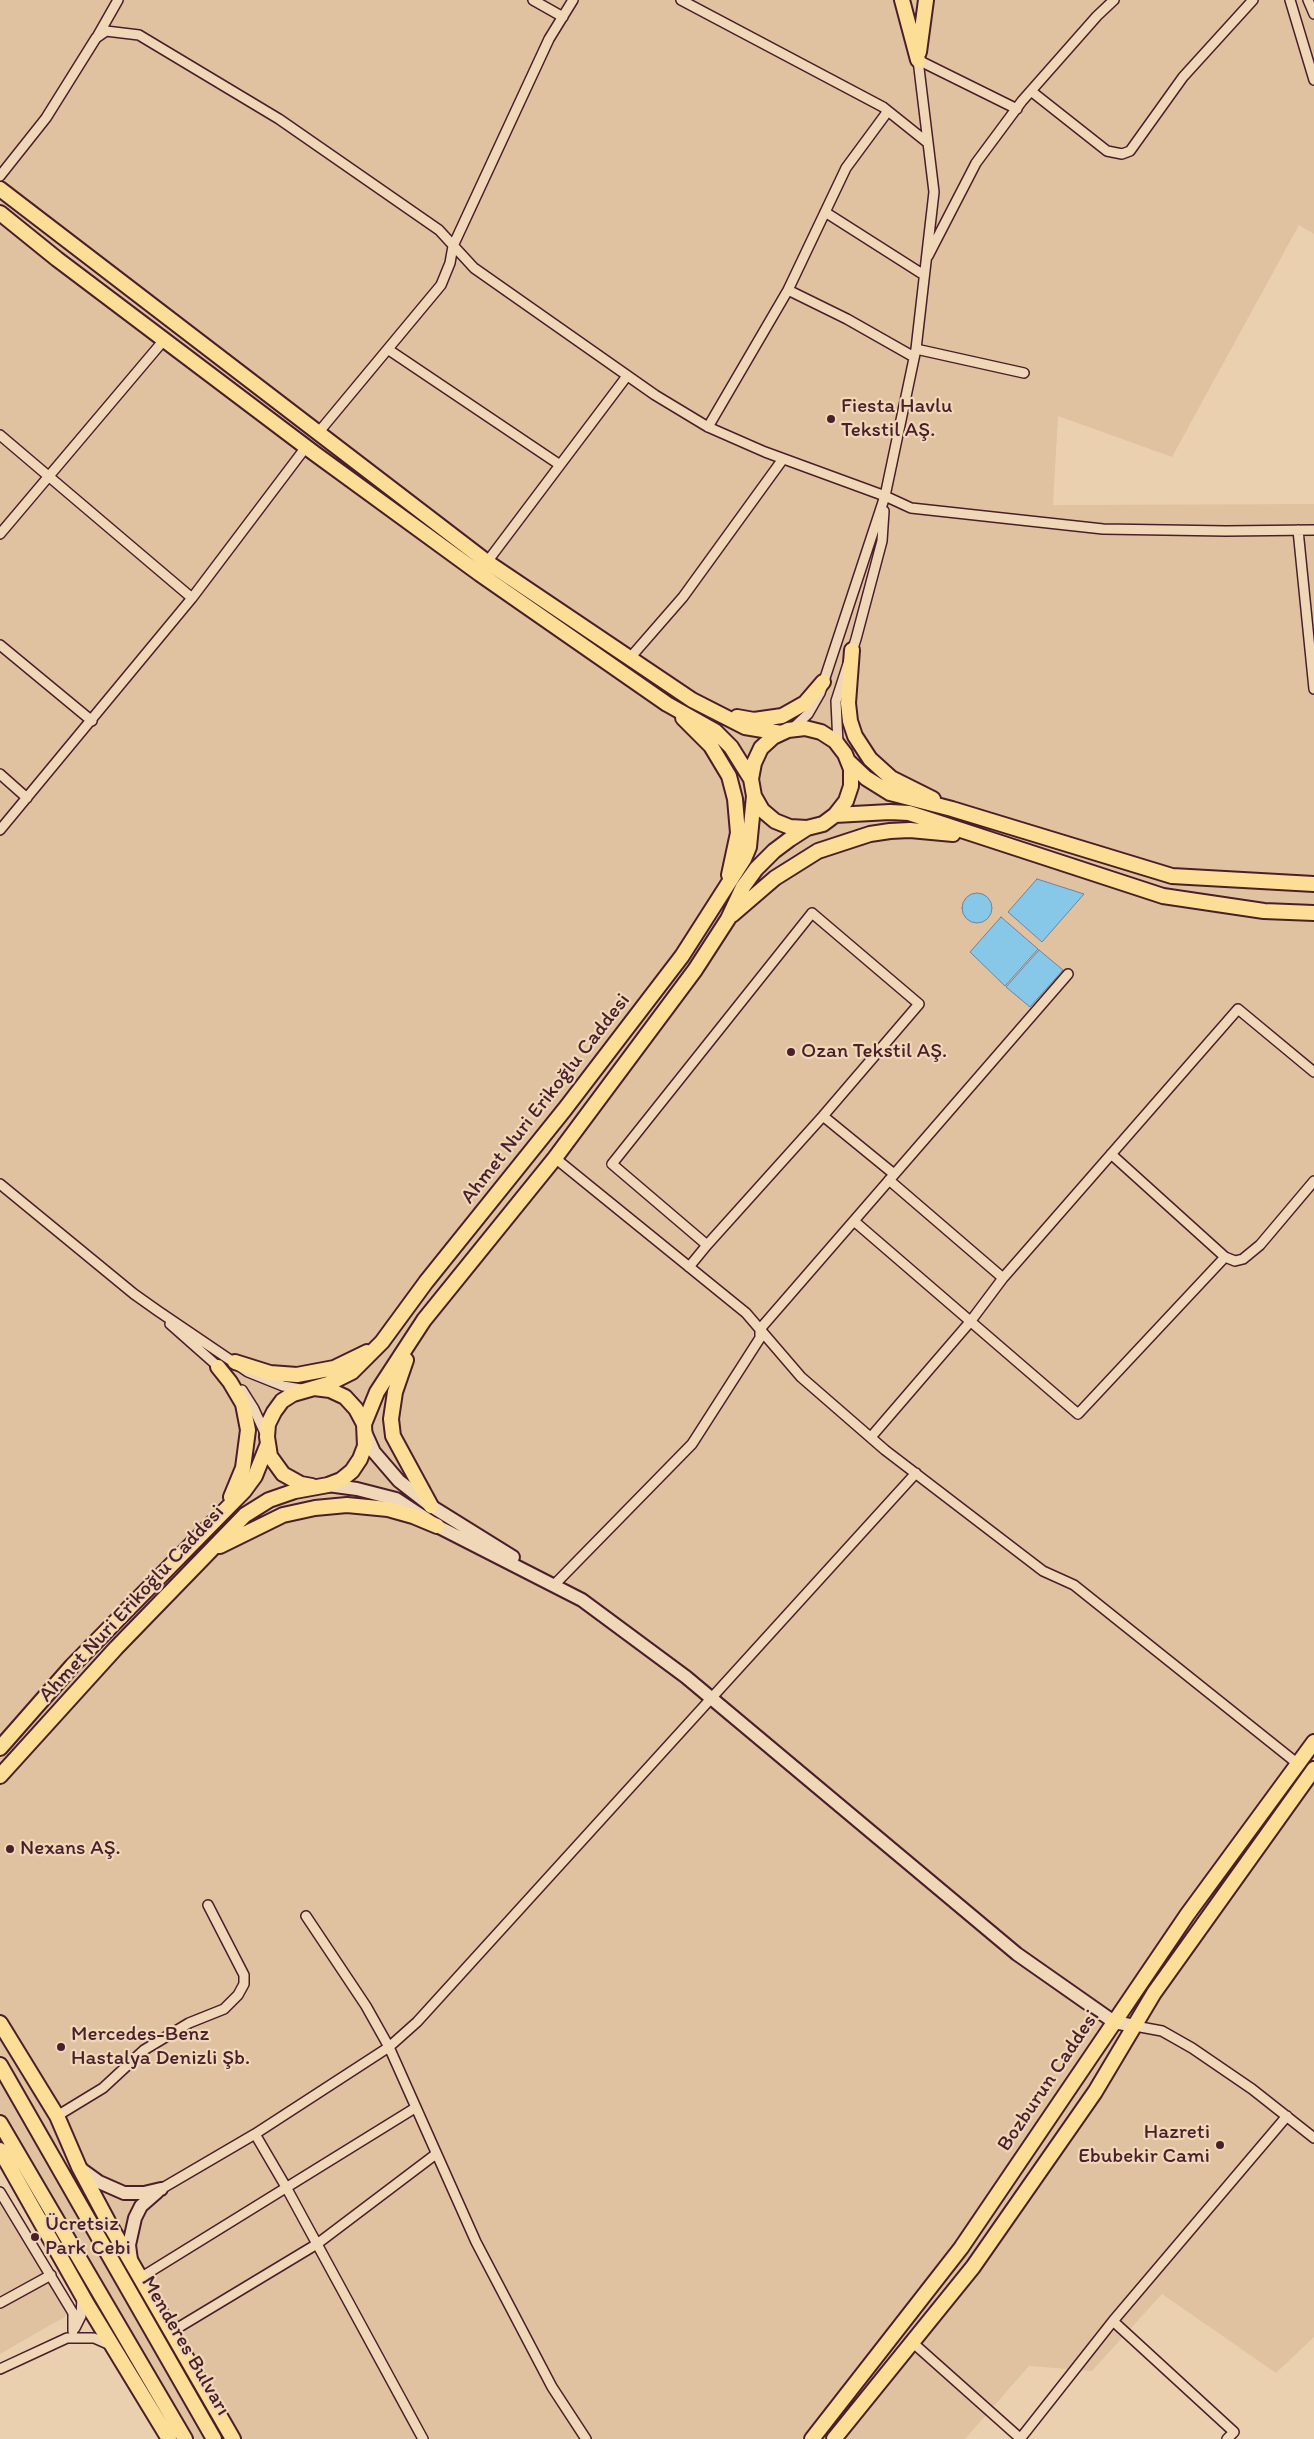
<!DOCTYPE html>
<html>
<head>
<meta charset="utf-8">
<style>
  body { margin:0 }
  canvas { display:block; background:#ebd0af }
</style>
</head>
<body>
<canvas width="1314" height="2439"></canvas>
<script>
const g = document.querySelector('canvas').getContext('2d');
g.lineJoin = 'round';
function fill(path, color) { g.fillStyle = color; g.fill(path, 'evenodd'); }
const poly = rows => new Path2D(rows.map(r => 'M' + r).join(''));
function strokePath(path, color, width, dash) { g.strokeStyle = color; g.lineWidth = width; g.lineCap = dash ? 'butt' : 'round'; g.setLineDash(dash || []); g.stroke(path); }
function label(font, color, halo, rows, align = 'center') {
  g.font = font + ' Itim,sans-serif'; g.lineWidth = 4.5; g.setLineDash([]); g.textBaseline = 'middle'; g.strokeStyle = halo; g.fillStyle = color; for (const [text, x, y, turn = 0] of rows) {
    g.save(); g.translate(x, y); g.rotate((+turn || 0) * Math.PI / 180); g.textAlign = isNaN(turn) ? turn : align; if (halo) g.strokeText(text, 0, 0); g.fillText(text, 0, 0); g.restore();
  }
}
fill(poly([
  [0,0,1314,0,1314,234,1299,225,1172,457,1058,416,1053,505,1314,504,1314,2337,1276,2373,1162,2294,1092,2371,1029,2366,965,2439,179,2439,0,2139],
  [0,2200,68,2315,0,2354]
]), '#e0c2a0');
const water = poly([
  [1037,879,1084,894,1042,942,1008,912,1037,879],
  '962 908a15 15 0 1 1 30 0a15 15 0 1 1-30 0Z',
  [1001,917,1038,949,1005,986,970,952,1001,917],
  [1039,950,1063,970,1030,1007,1006,987,1039,950]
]);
fill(water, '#87c8e8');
strokePath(water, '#6f849c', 1);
const street = poly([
  [533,0,563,17],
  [681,0,883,107,928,143],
  [1290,0,1314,80],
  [1308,0,1314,14],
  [97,37,118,0],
  [918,60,1017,109],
  [1031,91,1107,151,1122,154,1130,151,1183,77,1253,0],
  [0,176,46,118,96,38,106,31,139,35,279,119,439,230,474,268,655,395,708,427,765,452,885,496,911,508,1103,529,1226,531,1314,530],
  [825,212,924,275],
  [928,256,976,163,1022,101,1097,16,1114,0],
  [788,290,847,319,914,357],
  [916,349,1024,373],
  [389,350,560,465],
  [708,427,788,290,846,168,888,111],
  [318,433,441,285,450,263,453,246,549,39,573,0],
  [0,435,192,598],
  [1298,530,1314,689],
  [0,534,164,340],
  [487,562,627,376],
  [0,645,92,721],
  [629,659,683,597,783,459],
  [793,728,808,714,820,693,885,496,916,349,934,192,918,60],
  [838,744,836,701,856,639,882,541,884,511],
  [0,774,27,798],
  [0,830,192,598,306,447],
  [812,913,919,1004,823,1116,707,1245,612,1164,812,913],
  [823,1116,894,1174],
  [1111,1154,1225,1257,1235,1261,1243,1259,1260,1245,1314,1181],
  [555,1158,746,1313,801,1377,885,1450,1043,1571,1074,1585,1298,1764],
  [889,1180,1003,1278,1238,1009,1314,1072],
  [0,1184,134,1294,158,1311,248,1372,283,1386,301,1389],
  [854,1221,1078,1414,1225,1257],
  [689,1267,707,1245],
  [170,1324,222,1370],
  [242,1390,254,1409,265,1433],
  [871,1437,970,1322,1003,1278],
  [554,1585,692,1444,760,1338,760,1329,1068,974],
  [306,1916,366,2006,389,2047,476,2242,552,2387,586,2439],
  [1135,2026,1162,2031,1192,2048,1252,2089,1314,2138],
  [57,2116,103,2088,144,2050,189,2023,224,2009,238,1995,244,1984,244,1975,208,1905],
  [255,2134,286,2187,423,2439],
  [161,2189,255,2134,389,2047,417,2022,916,1473],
  [0,2192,73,2313,73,2331],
  [140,2278,415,2108],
  [0,2303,51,2275],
  [1113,2321,1234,2432,1227,2439],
  [75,2328,81,2316,82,2298],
  [171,2332,317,2244,436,2154],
  [912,2342,1021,2439],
  [0,2369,67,2338,94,2338,110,2345],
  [1020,2439,1113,2321,1287,2116]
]);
const secondary = poly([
  [365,1432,374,1452,399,1481,431,1506,513,1557],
  [328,1485,357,1489,396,1499,437,1526,582,1600,686,1677,1017,1954,1114,2022,1135,2026],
  [81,2169,99,2182,124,2193,144,2193,161,2189],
  [131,2260,129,2245,135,2218,141,2206,157,2192]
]);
const primary = poly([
  [902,0,918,60],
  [919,52,926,0],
  [0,189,487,562,692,700,745,727,781,733],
  [0,213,57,259,314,453,480,574,667,704,715,731,731,747,751,779],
  [852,650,848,703,850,721,855,736,870,759,891,778,933,799],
  [737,717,754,720,782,716,805,703,823,682],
  [683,718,711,746,729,776,735,799,738,833,729,875],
  [848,761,866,778,890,793,952,809,1172,876,1314,884],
  [835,815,890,812,909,813,1163,896,1264,911,1314,913],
  [732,915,775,878,818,851,870,834,890,831,910,830,953,834],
  [406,1360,395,1392,391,1419,393,1436,431,1506],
  [235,1362,270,1373,297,1375,334,1368,367,1352],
  [218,1367,230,1382,243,1404,248,1430,243,1468,231,1497],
  [314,1388,328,1384,352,1372,382,1342,426,1282,565,1109,682,956,744,859,749,847,754,796],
  [364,1424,377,1392,424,1320,555,1158,695,970,728,919,743,887,756,869,774,851,790,839,807,828,823,824,835,815,846,801,851,786,851,769,845,754,835,741,821,732,805,728,788,730,773,737,761,748,754,763,751,779,754,796,762,810,775,821,790,827,807,828],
  [220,1546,283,1515,315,1508,347,1505,388,1509,413,1516,437,1526],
  [0,1748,72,1666,244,1491,255,1476,267,1446],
  [0,1776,116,1648,245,1515,269,1500,295,1491,328,1485,341,1480,352,1471,360,1459,365,1446,364,1424,356,1409,345,1397,330,1390,314,1388,293,1394,282,1401,274,1412,268,1424,267,1437,270,1456,283,1474,301,1484,312,1486],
  [0,2023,57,2116,79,2167,111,2227,233,2439],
  [0,2065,214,2439],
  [0,2123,185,2439],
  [0,2150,87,2304,169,2439],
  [812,2439,961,2248,1187,1915,1314,1742],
  [834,2439,973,2267,1095,2092,1154,1993,1314,1769]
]);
strokePath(street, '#4a1f2b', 12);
strokePath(secondary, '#4a1f2b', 16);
strokePath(primary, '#4a1f2b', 18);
strokePath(street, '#f0d7b8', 9);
strokePath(secondary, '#f0d7b8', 12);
strokePath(primary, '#fdde96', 14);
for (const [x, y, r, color] of [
  [831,419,5,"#4a1f2b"],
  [791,1052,5,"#4a1f2b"],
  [10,1849,5,"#4a1f2b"],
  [61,2047,5,"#4a1f2b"],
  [1220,2145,5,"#4a1f2b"],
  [35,2237,5,"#4a1f2b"]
]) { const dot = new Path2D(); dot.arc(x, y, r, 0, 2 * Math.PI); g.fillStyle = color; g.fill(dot); strokePath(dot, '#f0d7b8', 2); }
label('21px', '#4a1f2b', '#f0d7b8', [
  ["Fiesta Havlu",841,407],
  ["Tekstil AŞ.",841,431],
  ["Ozan Tekstil AŞ.",801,1052],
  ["Nexans AŞ.",20,1849],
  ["Mercedes-Benz",71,2035],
  ["Hastalya Denizli Şb.",71,2059],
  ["Hazreti",1210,2133,"right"],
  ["Ebubekir Cami",1210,2157,"right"],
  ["Ücretsiz",45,2225],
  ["Park Cebi",45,2249]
], 'left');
label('21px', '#4a1f2b', '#f0d7b8', [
  ["Ahmet Nuri Erikoğlu Caddesi",546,1099,-52],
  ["Ahmet Nuri Erikoğlu Caddesi",132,1604,-47],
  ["Bozburun Caddesi",1049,2081,-56],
  ["Menderes Bulvarı",185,2346,60]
]);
</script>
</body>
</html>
